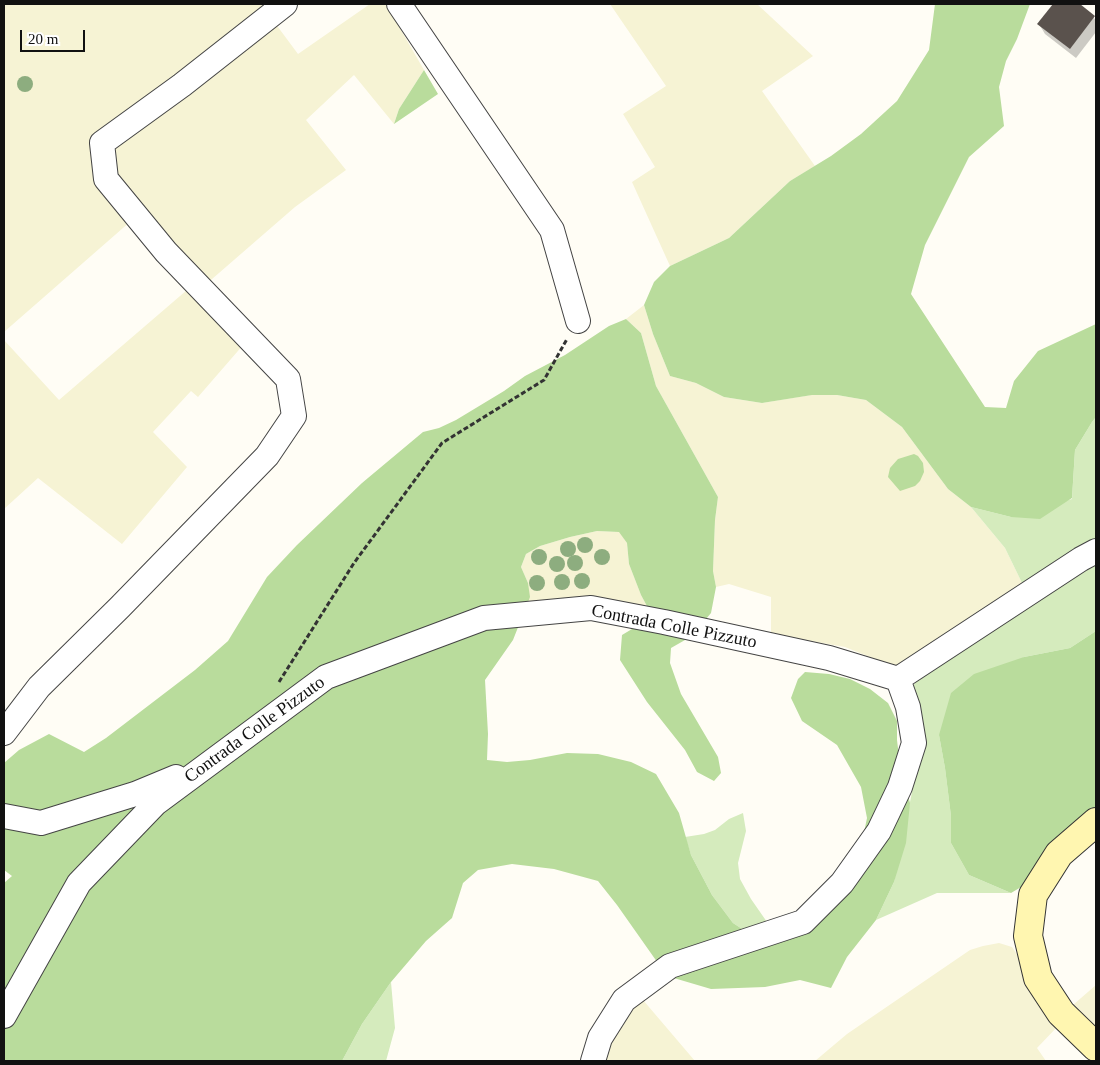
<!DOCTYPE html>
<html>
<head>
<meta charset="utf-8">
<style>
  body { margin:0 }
  #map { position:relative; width:1100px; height:1065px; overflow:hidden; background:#fffdf5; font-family:"Times New Roman",serif }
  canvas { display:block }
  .frame { position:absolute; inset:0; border:5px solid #111; pointer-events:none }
  .scale { position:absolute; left:20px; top:30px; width:65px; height:22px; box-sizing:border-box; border:2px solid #111; border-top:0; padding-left:6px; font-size:15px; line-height:18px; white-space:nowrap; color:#111; -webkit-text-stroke:4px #fff; paint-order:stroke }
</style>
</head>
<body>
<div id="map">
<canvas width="1100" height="1065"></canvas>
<div class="frame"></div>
<div class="scale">20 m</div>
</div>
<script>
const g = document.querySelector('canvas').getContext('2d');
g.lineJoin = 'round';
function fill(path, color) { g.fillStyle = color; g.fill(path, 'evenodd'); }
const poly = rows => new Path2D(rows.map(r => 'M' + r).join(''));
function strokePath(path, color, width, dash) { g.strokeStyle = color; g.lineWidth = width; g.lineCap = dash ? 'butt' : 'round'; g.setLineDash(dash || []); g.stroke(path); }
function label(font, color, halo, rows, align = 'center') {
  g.font = font + ' "Times New Roman",serif'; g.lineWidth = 5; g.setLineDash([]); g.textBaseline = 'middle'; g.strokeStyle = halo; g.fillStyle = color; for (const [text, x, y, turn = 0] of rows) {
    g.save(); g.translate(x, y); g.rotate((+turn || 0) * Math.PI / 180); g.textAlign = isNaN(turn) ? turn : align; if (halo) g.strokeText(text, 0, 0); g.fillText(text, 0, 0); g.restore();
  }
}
fill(poly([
  [4,4,283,4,96,140,131,221,4,332],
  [370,4,386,4,424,70,399,109,394,124,354,75,306,120,346,170,295,207,204,286,109,175,109,149,275,23,298,54],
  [610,4,757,4,813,56,762,91,815,166,790,181,729,238,670,266,632,182,655,167,623,114,666,86],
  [187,290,244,344,198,397,191,391,153,432,187,467,122,544,38,478,4,509,4,340,59,400],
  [644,305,653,334,670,376,696,383,724,397,762,403,811,395,837,395,866,400,902,427,948,489,971,507,1005,548,1023,585,969,618,900,669,845,647,771,634,771,597,729,584,716,587,713,571,715,520,718,497,656,386,641,333,626,319],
  [597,531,620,532,627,543,629,564,641,595,648,608,527,605,528,583,521,567,526,554,540,546,570,537],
  [999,943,1012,947,1019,957,1059,1025,1037,1048,1046,1061,815,1061,847,1034,970,950,983,946],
  [1096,985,1096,1042,1066,1011],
  [643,1000,695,1061,600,1061,622,1014]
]), '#f6f3d4');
fill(poly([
  [1096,417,1096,543,1023,585,1005,548,971,507,1011,517,1072,499,1075,450,1092,422],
  [1096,557,1096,631,1070,648,1024,657,939,735,945,768,951,816,951,843,969,875,1011,893,937,893,876,920,894,882,915,777,911,688,939,655],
  [743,813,746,831,738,863,740,879,751,899,767,922,762,942,733,923,712,895,691,855,685,837,704,834,715,830,729,819],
  [391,982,395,1028,386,1061,342,1061,362,1024]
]), '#d5ebbd');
fill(poly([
  [935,4,1030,4,1017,39,1006,61,999,87,1004,126,969,157,925,245,911,294,985,407,1006,408,1014,381,1038,351,1096,324,1096,417,1092,422,1075,450,1072,498,1040,519,1011,517,971,507,948,489,902,427,866,400,837,395,812,395,762,403,724,397,696,383,670,376,653,334,644,305,654,282,670,266,729,238,790,181,831,156,861,134,897,101,929,50],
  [424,70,438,94,394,124,399,109],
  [626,319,641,333,656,386,718,497,715,520,713,571,716,587,711,613,692,636,671,648,670,663,681,694,718,757,721,773,714,781,697,772,685,750,647,702,620,660,622,635,632,629,646,625,648,608,641,595,629,564,627,543,619,532,597,531,570,537,540,546,526,554,521,567,528,583,530,597,513,640,485,680,488,734,487,760,507,762,530,760,567,753,598,754,631,762,656,774,679,813,691,855,712,895,733,923,762,942,797,929,862,842,867,818,861,787,837,745,802,721,791,698,798,679,805,672,829,674,850,679,870,689,888,703,897,721,897,740,900,765,910,803,906,843,894,882,876,920,847,957,831,988,800,980,765,987,711,989,667,976,617,905,598,881,554,869,512,864,478,870,463,883,452,918,426,941,391,982,362,1024,342,1061,4,1061,4,883,12,876,4,870,4,763,19,750,49,734,84,752,106,738,195,670,228,641,267,577,297,545,362,483,423,432,439,428,456,420,504,391,525,376,565,355,609,326],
  [914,454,918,456,923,463,924,472,920,481,915,486,900,491,888,477,890,468,898,459],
  [1096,631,1096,816,1048,871,1011,893,969,875,951,843,951,816,945,768,939,735,951,693,974,674,1024,657,1070,648]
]), '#b9dc9c');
fill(poly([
  [1055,4,1078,4,1096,20,1096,32,1076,58,1045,34,1039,24]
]), '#0003');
fill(poly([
  [1053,4,1080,4,1095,16,1070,49,1037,24]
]), '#5a524d');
const street = poly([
  [399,4,552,230,578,321],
  [898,679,1081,559,1096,551],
  [4,733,39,687,120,607,267,456,294,416,288,379,166,252,106,179,102,143,182,85,285,4],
  [4,816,41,823,135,794,176,777],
  [4,1016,79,883,156,803,326,677,484,618,591,608,664,622,829,658,898,679,908,707,914,743,900,787,879,831,842,883,803,922,670,966,624,1000,600,1038,593,1061]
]);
const secondary = poly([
  [1096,822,1059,854,1033,895,1028,936,1038,978,1061,1013,1096,1047]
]);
strokePath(street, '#444', 26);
strokePath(secondary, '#333', 30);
strokePath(poly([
  [279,682,354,563,442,443,544,380,567,339]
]), '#333', 3, [5, 2.5]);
strokePath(street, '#fff', 24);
strokePath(secondary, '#fff6b0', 28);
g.fillStyle = '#8dad7f';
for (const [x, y] of [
  [25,84],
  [585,545],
  [568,549],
  [539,557],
  [602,557],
  [575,563],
  [557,564],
  [582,581],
  [562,582],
  [537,583]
]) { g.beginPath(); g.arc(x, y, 8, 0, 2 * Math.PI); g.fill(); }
label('18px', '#111', '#fff', [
  ["Contrada Colle Pizzuto",674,627,11],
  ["Contrada Colle Pizzuto",255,730,-36]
]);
</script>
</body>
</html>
